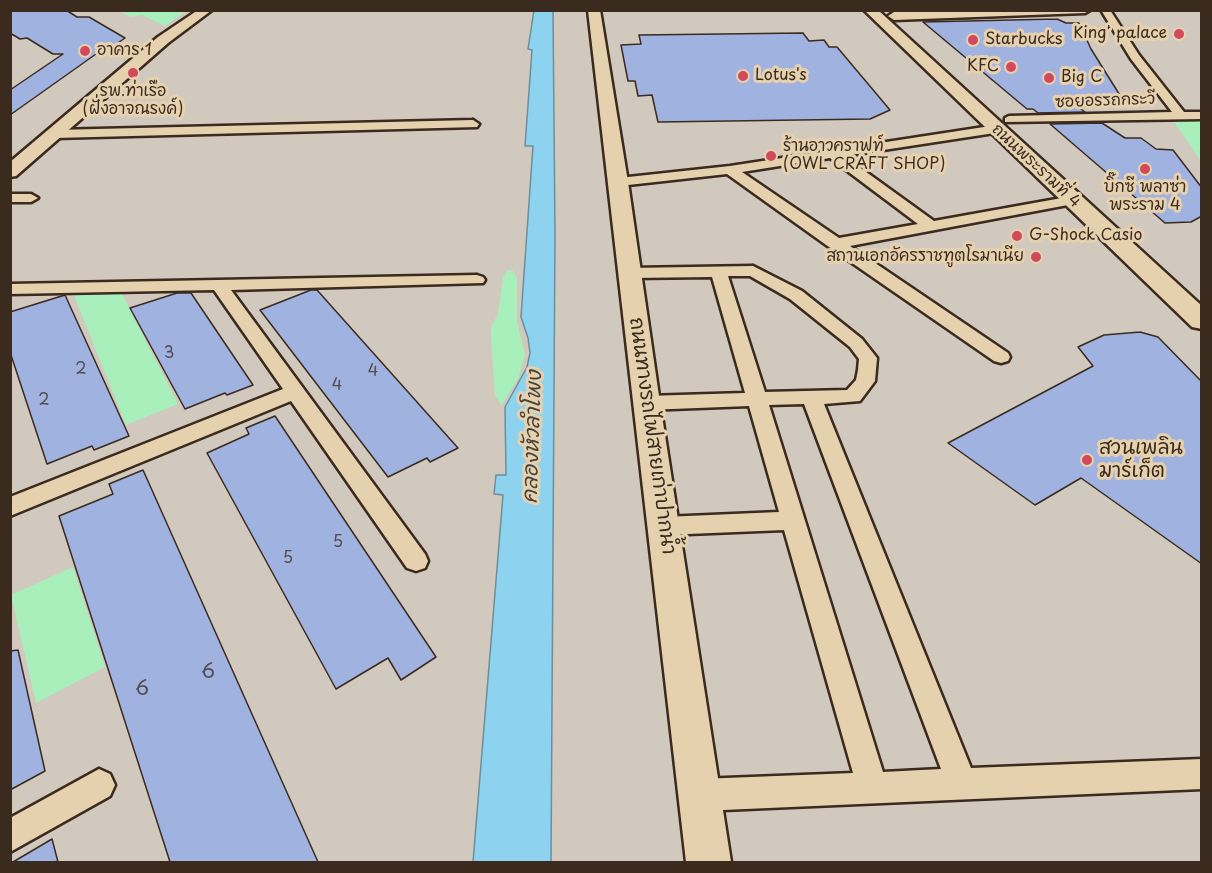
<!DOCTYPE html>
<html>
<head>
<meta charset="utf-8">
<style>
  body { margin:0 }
  #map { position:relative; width:1212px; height:873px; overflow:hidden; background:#d1c8be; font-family:"Playpen Sans",sans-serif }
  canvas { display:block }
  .frame { position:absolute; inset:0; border:12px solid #3b2a1e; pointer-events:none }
</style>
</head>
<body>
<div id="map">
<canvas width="1212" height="873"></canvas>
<div class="frame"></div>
</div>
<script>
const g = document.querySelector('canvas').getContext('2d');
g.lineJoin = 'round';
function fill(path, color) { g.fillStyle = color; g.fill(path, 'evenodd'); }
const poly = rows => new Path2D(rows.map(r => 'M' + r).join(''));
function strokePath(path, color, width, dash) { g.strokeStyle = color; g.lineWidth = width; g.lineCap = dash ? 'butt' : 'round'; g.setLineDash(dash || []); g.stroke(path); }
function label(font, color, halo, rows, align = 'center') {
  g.font = font + ' "Playpen Sans","Playpen Sans Thai",sans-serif'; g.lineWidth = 6; g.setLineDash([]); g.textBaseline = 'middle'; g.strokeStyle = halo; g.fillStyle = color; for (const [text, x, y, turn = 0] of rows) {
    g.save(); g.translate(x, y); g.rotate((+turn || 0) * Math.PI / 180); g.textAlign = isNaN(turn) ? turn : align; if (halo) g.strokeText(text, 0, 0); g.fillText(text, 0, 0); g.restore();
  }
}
fill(poly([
  [118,11,118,10,186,11,165,26,142,15,132,17],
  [1172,119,1201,119,1201,161],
  [507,270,513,271,517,278,517,321,525,355,518,379,502,405,495,396,491,336,491,327,498,314,503,278],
  [121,292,178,404,126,425,73,293],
  [73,567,105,667,36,703,11,595]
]), '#a8efbc');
const water = poly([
  [534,10,553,11,555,234,551,862,473,862,503,495,494,494,496,475,506,475,505,407,527,367,530,353,528,338,521,317,533,146,525,146,532,50,528,49,534,10]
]);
fill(water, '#8dd2ef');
strokePath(water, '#6c8f9b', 1.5);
const building = poly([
  [10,10,66,10,77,17,89,17,125,38,102,54,96,54,10,115,10,90,63,54,53,54,27,38,20,39,10,33,10,10],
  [1057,19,1066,23,1079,23,1091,49,1126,105,1078,107,1085,112,1038,113,1033,109,1027,109,923,22,1057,19],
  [803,33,809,41,824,40,829,47,837,47,890,110,870,119,658,122,652,95,638,96,635,81,628,81,621,45,641,44,639,35,803,33],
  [1102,123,1125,138,1141,138,1156,149,1173,150,1202,188,1202,216,1191,222,1165,223,1050,124,1102,123],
  [311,290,317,290,458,448,430,462,427,458,388,477,260,310,311,290],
  [177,293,191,293,253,385,227,395,225,393,185,409,130,308,177,293],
  [65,295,129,436,94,450,92,446,47,464,10,352,10,312,65,295],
  [1140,332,1158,337,1202,382,1202,564,1081,478,1035,505,948,443,1093,366,1078,347,1104,335,1140,332],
  [275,416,436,657,401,680,388,658,336,689,207,453,249,434,246,428,275,416],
  [143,470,318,862,170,862,59,516,113,494,109,484,143,470],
  [18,650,45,771,10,790,10,651,18,650],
  [52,839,58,862,13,862,52,839]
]);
fill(building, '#a0b2e0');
strokePath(building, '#3b2a1e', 1.5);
const street = poly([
  [1101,10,1110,10,1139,55,1184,112,1202,112,1202,119,1005,122,1005,118,1009,116,1172,112,1131,59,1101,10],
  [473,120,479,124,477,127,55,138,49,134,55,130,473,120],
  [997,125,1003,129,1001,132,844,156,934,221,1073,196,1078,197,1080,200,1078,203,1073,204,850,246,1008,353,1010,357,1008,361,1001,363,994,361,829,247,727,174,619,186,612,182,619,178,730,166,997,125],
  [830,158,918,224,839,238,742,172,830,158],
  [10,194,31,194,38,198,31,202,10,202,10,194],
  [753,266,802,291,862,339,877,358,875,381,860,401,824,404,971,768,1202,759,1202,789,700,811,689,806,684,795,689,784,700,779,853,773,784,530,664,535,656,533,652,526,656,519,664,517,779,512,749,406,646,410,639,408,636,403,639,398,646,396,745,393,712,277,630,278,622,273,630,268,753,266],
  [728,276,750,276,790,299,850,347,859,359,858,370,856,380,847,390,765,392,728,276],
  [804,404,941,769,883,772,769,405,804,404],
  [477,275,483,277,485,280,483,283,231,290,425,554,428,561,425,568,416,571,407,568,291,401,10,516,10,497,283,389,214,290,10,294,10,284,477,275],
  [99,769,110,774,115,785,110,796,10,852,10,818,99,769]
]);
const secondary = poly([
  [198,10,212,10,168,43,16,176,10,177,10,162,158,37,198,10],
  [588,10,600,10,628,182,660,403,731,862,686,862,588,10],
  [956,10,1090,10,1085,13,894,20,888,16,894,12,956,10]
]);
const primary = poly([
  [864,10,878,10,1202,306,1202,329,1192,327,864,10]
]);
strokePath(street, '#3b2a1e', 5);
strokePath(secondary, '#3b2a1e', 5);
strokePath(primary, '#3b2a1e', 5);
fill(street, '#e6d1af');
fill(secondary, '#e6d1af');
fill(primary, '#e6d1af');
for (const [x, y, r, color] of [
  [1179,34,6,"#d1495b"],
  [973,40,6,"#d1495b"],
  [85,51,6,"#d1495b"],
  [1011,67,6,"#d1495b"],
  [133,73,6,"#d1495b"],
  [743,76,6,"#d1495b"],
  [1049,78,6,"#d1495b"],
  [771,156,6,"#d1495b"],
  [1145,169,6,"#d1495b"],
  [1017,236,6,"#d1495b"],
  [1036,257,6,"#d1495b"],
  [1087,460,6,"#d1495b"]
]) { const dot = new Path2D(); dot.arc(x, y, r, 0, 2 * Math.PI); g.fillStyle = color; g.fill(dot); strokePath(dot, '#e6d1af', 2); }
label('16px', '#3b2a1e', '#e6d1af', [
  ["King' palace",1167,34,"right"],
  ["Starbucks",985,40],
  ["อาคาร 1",97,51],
  ["KFC",999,67,"right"],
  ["Lotus's",755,76],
  ["Big C",1061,78],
  ["รพ.ท่าเรือ",133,92,"center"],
  ["(ฝั่งอาจณรงค์)",133,110,"center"],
  ["ร้านอาวคราฟท์",783,147],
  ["(OWL CRAFT SHOP)",783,165],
  ["บิ๊กซี พลาซ่า",1145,188,"center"],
  ["พระราม 4",1145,206,"center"],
  ["G-Shock Casio",1029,236],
  ["สถานเอกอัครราชทูตโรมาเนีย",1024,257,"right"]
], 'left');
label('16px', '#3b2a1e', '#e6d1af', [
  ["ซอยอรรถกระวี",1105,101,-2],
  ["ถนนพระรามที่ 4",1036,166,43]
]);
label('16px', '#544c4e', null, [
  ["3",169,354],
  ["2",81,370],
  ["4",373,372],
  ["4",337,386],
  ["2",44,401],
  ["5",338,543],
  ["5",288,559]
]);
label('20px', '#3b2a1e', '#e6d1af', [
  ["ถนนทางรถไฟสายเก่าปากน้ำ",652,436,82]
]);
label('20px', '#3b2a1e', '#e6d1af', [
  ["สวนเพลิน",1099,448],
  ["มาร์เก็ต",1099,471]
], 'left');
label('20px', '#544c4e', null, [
  ["6",208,672],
  ["6",142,689]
]);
label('italic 21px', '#47433d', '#e6d1af', [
  ["คลองหัวลำโพง",533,437,-88]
]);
</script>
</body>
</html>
